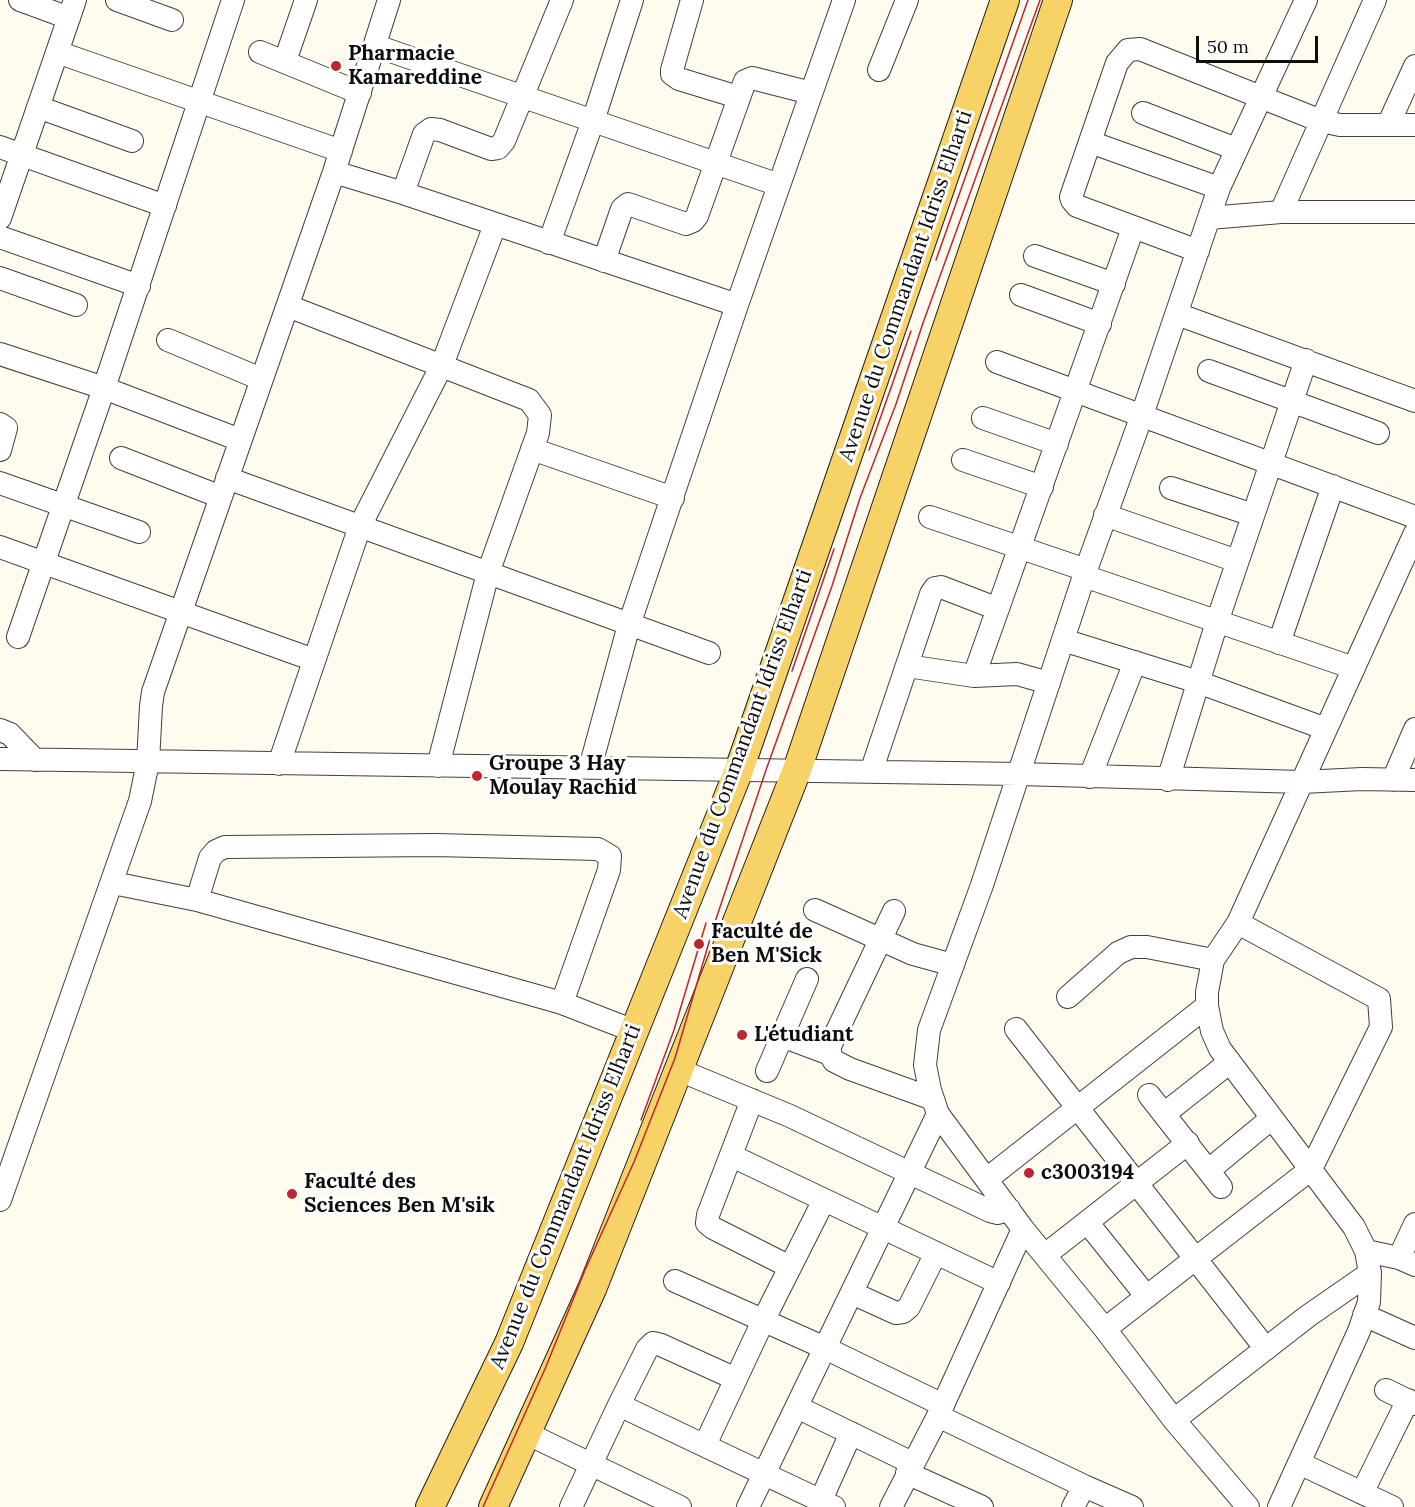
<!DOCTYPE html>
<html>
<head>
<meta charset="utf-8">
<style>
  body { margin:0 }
  #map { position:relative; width:1415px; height:1507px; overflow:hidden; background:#fffbee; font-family:Lora,serif }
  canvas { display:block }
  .scale { position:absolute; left:1196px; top:36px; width:122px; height:27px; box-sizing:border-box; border:3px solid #0d0d0d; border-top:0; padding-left:8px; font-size:18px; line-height:21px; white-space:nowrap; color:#0d0d0d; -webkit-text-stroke:4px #fff; paint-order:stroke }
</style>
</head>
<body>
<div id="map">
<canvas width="1415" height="1507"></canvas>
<div class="scale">50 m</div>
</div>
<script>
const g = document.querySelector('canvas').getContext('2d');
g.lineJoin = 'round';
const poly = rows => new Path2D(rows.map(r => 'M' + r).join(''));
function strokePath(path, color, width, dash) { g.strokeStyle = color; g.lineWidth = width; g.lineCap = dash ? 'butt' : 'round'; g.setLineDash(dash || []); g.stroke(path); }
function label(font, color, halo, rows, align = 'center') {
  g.font = font + ' Lora,serif'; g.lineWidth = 6; g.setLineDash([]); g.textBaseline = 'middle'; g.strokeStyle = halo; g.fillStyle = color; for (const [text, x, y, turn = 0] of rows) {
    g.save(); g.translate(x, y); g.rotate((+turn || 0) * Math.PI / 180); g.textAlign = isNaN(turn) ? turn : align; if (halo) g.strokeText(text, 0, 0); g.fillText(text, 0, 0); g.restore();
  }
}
const minor = poly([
  [20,0,69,18],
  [117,0,172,20],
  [692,0,672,70,672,74,679,79,738,97],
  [376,46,779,185],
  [57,52,341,151],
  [260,52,360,93],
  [285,61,306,0],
  [879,70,907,0],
  [38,107,132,141],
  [1143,113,1236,149],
  [1388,125,1415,66],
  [1090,142,1219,188],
  [0,147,165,206],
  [334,172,403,193,737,305],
  [403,193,424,134,431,129,440,130,491,149,498,148,504,141,562,0],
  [1281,212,1375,0],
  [0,218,75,0],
  [1209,218,1281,212,1415,212],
  [0,237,139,286],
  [549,243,593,121,632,0],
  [1198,251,1077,206,1072,200,1071,197,1117,63,1128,50,1140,49,1321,121,1340,125,1415,125],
  [1035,256,1114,284],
  [604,261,622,209,628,204,686,224,693,221,697,216,745,81,752,78,811,93],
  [0,278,76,305],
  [1021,295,1100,324],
  [288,306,529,400,540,415,538,433,488,573,438,766],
  [1177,314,1415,401],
  [168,340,261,379],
  [0,354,104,388,240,440],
  [997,362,1415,517],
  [1209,371,1378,433],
  [983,418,1057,444],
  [0,424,6,428,0,450],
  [532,449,673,498],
  [121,458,221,497],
  [963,460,1042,487],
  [227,478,709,653],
  [0,483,139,532],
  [1171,488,1253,515],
  [1105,515,1237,561],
  [930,517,1086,570],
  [0,547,314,660],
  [1084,576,1354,668],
  [18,637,104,388,233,0],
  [1063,640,1198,682,1326,729],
  [1279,643,1333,486],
  [907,666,974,676,1017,674,1049,683],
  [974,676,1133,228],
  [0,730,10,734,35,760],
  [0,759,1019,774,1302,782,1362,779,1415,780],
  [279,764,360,526,442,365,495,225],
  [590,768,629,625,737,305,844,0],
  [871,772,931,594,935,588,941,587,998,609],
  [1090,777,1135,662],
  [1168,780,1217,622,1306,360],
  [1393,780,1415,729],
  [113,883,197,900,562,1003,634,1031],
  [197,900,210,858,216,851,225,847,435,845,598,849,610,856,609,870,562,1003],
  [815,910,913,954,953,965],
  [894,911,830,1046,830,1054,834,1061,850,1069,933,1099],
  [1068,997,1118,953,1131,947,1147,947,1213,960],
  [1016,1029,1266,1349],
  [782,1036,830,1054],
  [679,1070,790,1116,990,1211,998,1213,1009,1209],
  [767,1071,807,979],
  [1149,1095,1221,1187],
  [752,1100,708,1215,707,1223,713,1228,790,1267],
  [1164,1114,1230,1062],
  [732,1156,999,1283],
  [1209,1170,1272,1118],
  [987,1179,1207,1006],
  [0,1200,140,801,148,762,151,706,153,692,334,172,389,0],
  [1087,1222,1147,1297],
  [1366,1251,1399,1258,1415,1265],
  [1045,1255,1188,1143],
  [1399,1258,1415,1224],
  [675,1281,825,1348,943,1405],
  [852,1293,896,1313,903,1312,909,1307,936,1253],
  [1364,1315,1415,1338],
  [1105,1329,1311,1169,1381,1027,1379,999,1238,923],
  [1386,1390,1415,1404],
  [619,1405,834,1507],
  [797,1407,912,1463],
  [938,1416,1084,1486],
  [1174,1420,1308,1316,1370,1273],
  [526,1433,680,1507],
  [705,1445,763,1321,824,1200],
  [1299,1463,1392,1507],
  [907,1473,982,1507],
  [1362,1493,1408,1400],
  [821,1500,851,1433],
  [571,1507,619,1405,647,1349,653,1343,661,1345,736,1379],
  [748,1507,938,1114],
  [891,1507,938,1416,1023,1229],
  [1073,1507,1084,1486,1132,1507],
  [1248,1507,1174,1420,1105,1329,1023,1229,938,1114,930,1090,925,1065,929,1030,982,885,1086,570,1142,415,1219,188,1306,0],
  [1279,1507,1359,1331,1369,1302,1370,1273,1366,1251,1354,1227,1220,1049,1212,1031,1207,1006,1207,992,1213,960,1238,923,1415,533]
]);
const major = poly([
  [430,1507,509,1343,739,770,1005,0],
  [493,1507,592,1289,797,770,1058,0]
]);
strokePath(minor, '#404040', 24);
strokePath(major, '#1e1e1e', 30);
strokePath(minor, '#fff', 22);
strokePath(major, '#f7d266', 28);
strokePath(poly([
  [936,260,1028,0],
  [869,450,911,331],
  [792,671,834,549],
  [641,1120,674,1030,706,923],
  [483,1507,545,1369,585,1270,634,1162,675,1058,715,922,766,770,832,586,860,498,896,404,923,323,1040,0]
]), '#bc262f', 1.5);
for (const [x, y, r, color] of [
  [336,66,6,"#bc262f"],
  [477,776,6,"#bc262f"],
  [699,944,6,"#bc262f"],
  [742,1035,6,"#bc262f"],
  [1029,1173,6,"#bc262f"],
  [292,1194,6,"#bc262f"]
]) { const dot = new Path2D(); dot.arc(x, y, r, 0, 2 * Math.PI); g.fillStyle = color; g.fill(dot); strokePath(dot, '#fff', 2); }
label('bold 21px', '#0d0d0d', '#fff', [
  ["Pharmacie",348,54],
  ["Kamareddine",348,78],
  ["Groupe 3 Hay",489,764],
  ["Moulay Rachid",489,788],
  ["Faculté de",711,932],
  ["Ben M'Sick",711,956],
  ["L'étudiant",754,1035],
  ["c3003194",1041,1173],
  ["Faculté des",304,1182],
  ["Sciences Ben M'sik",304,1206]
], 'left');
label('21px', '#0d0d0d', '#fff', [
  ["Avenue du Commandant Idriss Elharti",906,286,-71],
  ["Avenue du Commandant Idriss Elharti",743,744,-70],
  ["Avenue du Commandant Idriss Elharti",566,1197,-68]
]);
</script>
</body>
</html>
